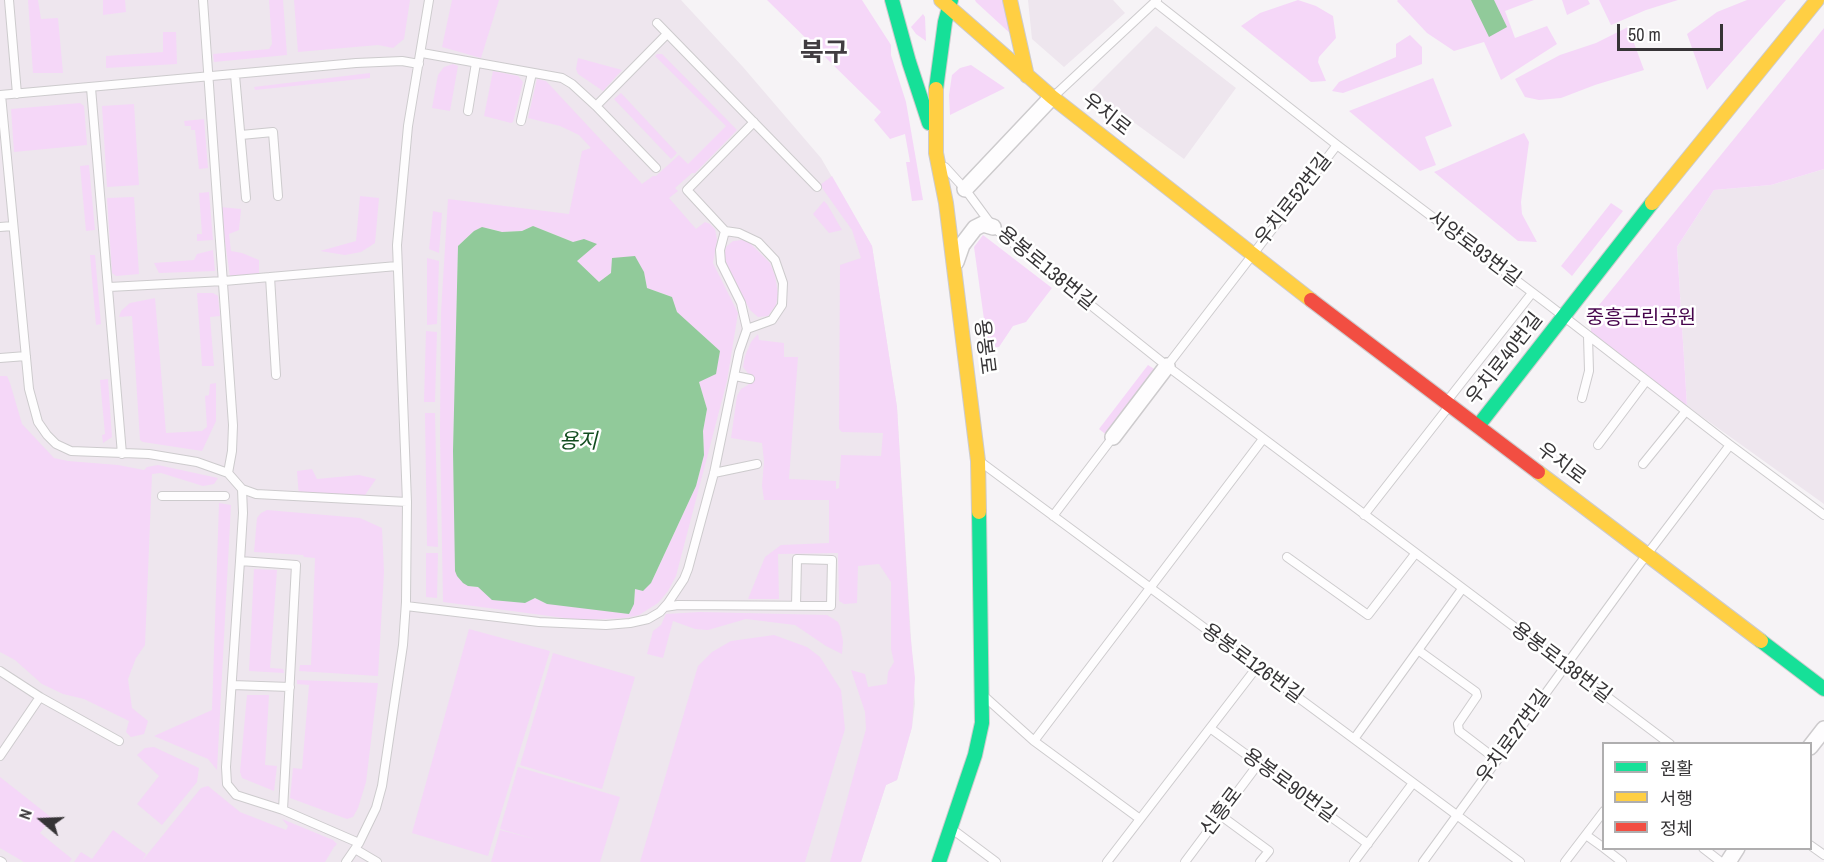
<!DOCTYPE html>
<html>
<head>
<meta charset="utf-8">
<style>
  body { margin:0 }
  #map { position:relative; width:1824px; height:862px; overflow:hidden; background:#f6f3f6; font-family:"Archivo Narrow","Noto Sans KR",sans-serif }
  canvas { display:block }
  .legend { position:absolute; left:1602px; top:742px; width:210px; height:108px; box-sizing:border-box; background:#fff; border:2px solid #afaeaf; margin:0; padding:8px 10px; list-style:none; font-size:18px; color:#363436 }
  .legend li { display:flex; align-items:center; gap:12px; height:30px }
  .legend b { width:30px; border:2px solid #afaeaf }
  .north { position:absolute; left:12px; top:790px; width:60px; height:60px; -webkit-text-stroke:4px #fff; paint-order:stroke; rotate:289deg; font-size:16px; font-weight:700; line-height:24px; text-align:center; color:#363436 }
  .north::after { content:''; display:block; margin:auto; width:21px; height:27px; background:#363436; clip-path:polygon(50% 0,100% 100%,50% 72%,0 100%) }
  .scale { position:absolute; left:1617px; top:24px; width:106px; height:27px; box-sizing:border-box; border:3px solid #363436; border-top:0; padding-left:8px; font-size:18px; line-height:21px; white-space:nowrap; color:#363436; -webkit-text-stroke:4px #fff; paint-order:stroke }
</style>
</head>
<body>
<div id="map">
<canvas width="1824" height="862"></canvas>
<ul class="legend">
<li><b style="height:8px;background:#16e098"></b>원활</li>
<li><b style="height:8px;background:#ffcf43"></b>서행</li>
<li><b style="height:8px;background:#f24e42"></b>정체</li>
</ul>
<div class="north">N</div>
<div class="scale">50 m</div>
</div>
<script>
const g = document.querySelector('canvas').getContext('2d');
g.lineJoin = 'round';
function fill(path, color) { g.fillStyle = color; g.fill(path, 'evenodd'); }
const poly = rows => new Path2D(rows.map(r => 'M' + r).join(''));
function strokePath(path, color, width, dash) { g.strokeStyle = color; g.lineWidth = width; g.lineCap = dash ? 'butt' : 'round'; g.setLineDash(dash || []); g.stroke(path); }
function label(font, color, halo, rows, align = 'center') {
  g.font = font + ' "Archivo Narrow","Noto Sans KR",sans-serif'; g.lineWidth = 5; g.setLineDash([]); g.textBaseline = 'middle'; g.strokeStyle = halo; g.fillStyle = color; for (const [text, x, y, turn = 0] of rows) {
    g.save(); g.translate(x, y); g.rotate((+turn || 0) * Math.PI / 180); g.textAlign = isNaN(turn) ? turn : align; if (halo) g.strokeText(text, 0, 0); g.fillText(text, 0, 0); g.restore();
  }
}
fill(poly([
  [0,0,681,0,743,67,821,158,872,246,897,407,915,704,912,727,897,780,886,785,861,862,0,862],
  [1028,0,1113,0,1125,13,1064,67,1032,39],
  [1156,26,1236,88,1184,159,1091,91],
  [1824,169,1824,504,1687,406,1677,247,1714,190,1771,185]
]), '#eee6ee');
fill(poly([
  [28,0,38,0,41,19,58,18,63,73,33,73],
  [103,0,125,0,126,12,103,15],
  [269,0,283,0,287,55,214,62,213,54,269,49,272,44],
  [294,0,410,0,404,39,393,48,378,45,298,52],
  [452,0,499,0,481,58,442,47],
  [767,0,862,0,891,45,891,55,906,102,923,200,912,201,906,162,910,162,905,134,890,139,874,120,881,112],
  [975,0,1004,0,1013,36,976,2],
  [1298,0,1316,6,1333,16,1336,38,1319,57,1318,62,1326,81,1311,82,1241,26,1260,13],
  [1398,0,1534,0,1505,11,1515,38,1547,26,1557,44,1501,80,1484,42,1454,51,1427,33,1397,1],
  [1562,0,1588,0,1590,4,1567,15],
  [1599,0,1678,0,1646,10,1611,25],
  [1747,0,1786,0,1707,90,1687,34,1717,12],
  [923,14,925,17,926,41,916,34,911,27],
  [1628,27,1644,70,1595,85,1561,98,1539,100,1525,97,1515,79,1560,55,1596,43],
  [1824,28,1824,169,1771,185,1714,190,1677,247,1687,406,1591,332,1591,315],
  [163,32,176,32,177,64,106,68,106,56,163,52],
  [1410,35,1422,47,1422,64,1343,93,1332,91,1339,82,1396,57,1396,44],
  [657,54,662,54,737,130,695,173,692,173,675,188,678,191,669,198,696,229,705,222,710,224,715,229,717,240,713,263,738,313,727,381,676,576,668,591,658,603,639,615,625,618,580,620,443,602,440,433,441,312,448,199,569,214,582,151,591,148,579,135,560,126,528,118,537,79,546,81,642,184,653,176,656,176,679,155,688,164,726,126,655,56],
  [533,226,574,242,577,261,599,282,611,273,644,272,647,288,672,297,676,312,720,351,699,382,707,409,703,431,704,455,696,486,651,583,635,589,634,604,547,604,535,598,527,601,478,587,473,587,463,583,457,576,453,451,458,246,474,231,489,228,502,232,522,231],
  [578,58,622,70,603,91,578,74,576,69],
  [453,64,458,66,450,111,432,108,438,75,444,67],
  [971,65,1005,88,950,115,949,95,952,75,960,68],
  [493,71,518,76,523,82,513,122,511,123,484,116],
  [370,73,370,78,255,90,254,87],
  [1433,78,1452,126,1425,137,1436,165,1420,171,1349,111],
  [621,93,677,153,671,159,614,99],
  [80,103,84,106,87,145,14,152,11,109],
  [134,104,139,185,107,187,102,106],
  [204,119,208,168,199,169,195,130,191,130,191,126,185,126,184,121],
  [1524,133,1529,142,1521,202,1522,214,1537,242,1518,241,1434,172],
  [89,165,95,230,86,231,80,166],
  [832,176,872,246,897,407,910,632,915,678,912,727,897,780,886,785,861,862,830,862,866,729,865,712,851,670,865,674,868,687,887,684,888,672,894,662,891,649,891,582,879,564,858,566,857,603,844,604,839,601,838,553,778,554,779,599,748,599,765,557,781,545,829,543,829,500,764,500,762,486,764,461,762,443,731,438,737,396,741,389,748,385,751,377,743,367,745,356,751,342,758,334,759,340,784,343,784,357,798,357,789,479,836,481,836,489,839,488,841,455,881,456,883,433,842,432,839,429,840,265,861,258,852,230,820,185],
  [209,192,213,240,197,241,197,234,202,234,199,193],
  [360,196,379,198,375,243,361,252,345,255,320,251,356,241],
  [134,197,139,274,116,276,112,273,107,198],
  [824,201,827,204,842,230,829,233,813,214],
  [1611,203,1623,211,1572,276,1561,266],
  [220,207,241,209,239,230,229,234,231,251,242,253,259,260,259,274,230,276],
  [433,211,442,213,439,253,429,249],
  [983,235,1052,288,1026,322,1013,326,999,347,988,348,974,247],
  [742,240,748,241,770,263,775,276,778,294,776,305,768,316,758,317,750,310,727,266,724,257,726,247,733,241],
  [213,250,215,271,159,273,154,263,194,260,197,254],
  [90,255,95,255,101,324,96,325],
  [427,258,439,261,437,324,427,325],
  [197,293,213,293,218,296,220,316,210,317,214,366,202,366],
  [155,298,166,433,202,431,207,427,205,396,209,395,210,384,216,383,216,421,202,451,143,442,140,440,132,316,119,317,121,311,130,303],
  [426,331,437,332,435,402,424,402],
  [1148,365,1159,372,1109,437,1099,429],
  [0,376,7,376,10,383,22,424,54,458,68,461,118,465,144,470,147,467,158,465,218,478,214,484,203,486,161,473,152,474,145,645,136,658,128,679,132,708,148,721,144,734,131,737,126,732,129,721,84,699,63,694,42,684,15,660,0,652],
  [108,379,112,437,103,443,102,435,105,434,100,380],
  [425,413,435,413,438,547,427,546],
  [312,469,317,479,359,475,376,479,365,495,359,497,299,497,297,471],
  [219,503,231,505,217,770,208,759,154,736,212,710],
  [267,510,360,518,382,528,384,572,378,676,299,671,300,665,311,665,315,558,304,557,303,555,254,552,257,518,261,513],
  [426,553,438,553,437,598,426,597],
  [254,569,277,570,270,668,283,669,284,673,249,671],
  [700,612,827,615,838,622,840,626,843,641,842,654,826,646,795,625,746,619,708,630,695,629,673,621,663,658,647,654,653,631,661,625,666,614],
  [469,629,550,651,488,856,412,833],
  [774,635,807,647,820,657,841,690,845,729,805,862,640,862,698,666,712,652,731,641],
  [553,653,635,677,602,789,520,765],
  [297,680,378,683,366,782,358,808,353,817,347,819,290,798,293,768,302,769,309,685,297,684],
  [247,695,269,695,265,765,277,766,274,791,242,778,240,772],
  [154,747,199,768,197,782,162,825,137,804,159,776,137,755,145,748],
  [518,767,620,797,600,862,491,862,500,830,538,840,500,829],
  [0,777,52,818,40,833,72,859,69,862,24,862,0,848],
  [208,786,240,812,286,830,288,826,282,819,333,840,337,844,334,847,325,862,74,862,81,852,92,859,113,830,146,854,142,861,201,788]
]), '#f5d7f8');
fill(poly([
  [1471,0,1494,0,1507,27,1489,37],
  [533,226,573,242,584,239,597,244,577,261,599,282,611,273,612,258,635,256,644,272,647,288,672,297,677,312,720,351,716,374,699,382,707,409,703,431,704,455,696,486,651,583,643,591,635,589,634,604,629,614,547,604,535,598,525,603,492,600,478,587,468,586,463,583,457,576,455,571,453,451,458,246,474,231,482,227,502,232,522,231]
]), '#91ca9a');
const lane = poly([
  [9,0,17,94],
  [203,0,233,425,232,451,228,473],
  [1155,2,1337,145,1545,302,1730,445,1824,515],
  [657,23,817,187],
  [422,53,562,78,572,84,596,106,656,168],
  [235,75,246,198],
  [91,88,122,454],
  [0,95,356,63,402,61,419,64],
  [1,95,29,389,38,422,47,435,56,444,71,451,149,454,197,462,228,473,242,489,243,513,240,561,226,767,227,784,236,795,283,810,359,843],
  [1053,97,1157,0],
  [596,106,667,34],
  [468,111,476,63],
  [521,121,532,73],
  [241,135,273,132,278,196],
  [945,167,965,189,993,227,1167,366,1670,744],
  [0,227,13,226],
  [270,277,276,375],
  [109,287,224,281,397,266],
  [747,329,772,320,782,305,783,283,775,260,758,242,739,233,725,231,687,190,754,122],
  [0,358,26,356],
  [1167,366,1337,145],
  [735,376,750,379],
  [1582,398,1589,371,1588,336],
  [1447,401,1532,293],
  [1598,445,1646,381],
  [982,463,1520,862],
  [1643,464,1686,411],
  [714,473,757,464],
  [242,489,256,494,407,502],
  [162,496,225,496],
  [1364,515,1450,405],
  [1053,516,1113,437],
  [1287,557,1368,615,1415,554],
  [240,561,296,565,283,810],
  [406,606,539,622,606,625,630,623,648,619,660,612,668,603,684,579,688,569,714,473,739,352,747,329,741,303,721,263,720,250,725,231],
  [665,607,678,605,831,606,832,560,797,559,796,606],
  [1418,650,1476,692,1477,696,1458,724,1459,731,1497,760],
  [0,671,40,697,119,741],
  [232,685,290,687],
  [985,697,1034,741,1140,819],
  [1210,728,1368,844],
  [1354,739,1462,589],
  [1034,741,1263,439],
  [0,756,40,697],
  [1220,815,1269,851,1260,862],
  [952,829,996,862],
  [1586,835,1604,848],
  [1810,845,1824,855],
  [1604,848,1622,862],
  [1703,848,1721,862],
  [355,849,377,862],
  [0,861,2,862],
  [346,862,359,843,376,808,382,786,403,645,406,602,407,502,397,245,408,126,429,0],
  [1107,862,1257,667],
  [1185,862,1259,763],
  [1354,862,1413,783],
  [1423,862,1636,569,1730,445],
  [1565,862,1604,811]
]);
const street = poly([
  [965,189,1052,97],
  [956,262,962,245,975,228,983,224,993,227],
  [1113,437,1167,366],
  [1810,747,1824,729],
  [1728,862,1737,848]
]);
const fast = poly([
  [892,0,909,62,929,123],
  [936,89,945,22,951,0],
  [1478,426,1652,203],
  [1761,641,1824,689],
  [939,862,975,755,982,723,979,512]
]);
const slow = poly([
  [941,0,1052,97,1311,300],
  [1010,0,1027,76],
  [936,89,936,153,946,203,978,461,979,512],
  [1652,203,1817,0],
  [1538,472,1761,641]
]);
const jam = poly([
  [1311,300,1538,472]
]);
strokePath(lane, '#cdcbcd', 10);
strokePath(street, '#cdcbcd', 18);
strokePath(fast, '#cdcbcd', 16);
strokePath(slow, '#cdcbcd', 16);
strokePath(jam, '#cdcbcd', 16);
strokePath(lane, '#fefdfe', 8);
strokePath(street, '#fefdfe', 15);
strokePath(fast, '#16e098', 14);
strokePath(slow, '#ffcf43', 14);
strokePath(jam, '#f24e42', 14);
label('20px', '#363436', '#fff', [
  ["우치로",1106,115,38],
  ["우치로52번길",1294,200,-52],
  ["서양로93번길",1474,249,37],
  ["용봉로138번길",1046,269,39],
  ["용봉로",984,347,83],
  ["우치로40번길",1505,359,-52],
  ["우치로",1561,464,37],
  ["용봉로138번길",1561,663,37],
  ["용봉로126번길",1252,664,36],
  ["우치로27번길",1514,737,-54],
  ["용봉로90번길",1289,786,36],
  ["신흥로",1222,812,-53]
]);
label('20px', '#46044c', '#fff', [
  ["중흥근린공원",1641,319]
]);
label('italic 21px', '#124d20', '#fff', [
  ["용지",578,442]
]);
label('bold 26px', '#413d41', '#fff', [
  ["북구",824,54]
]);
</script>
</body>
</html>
